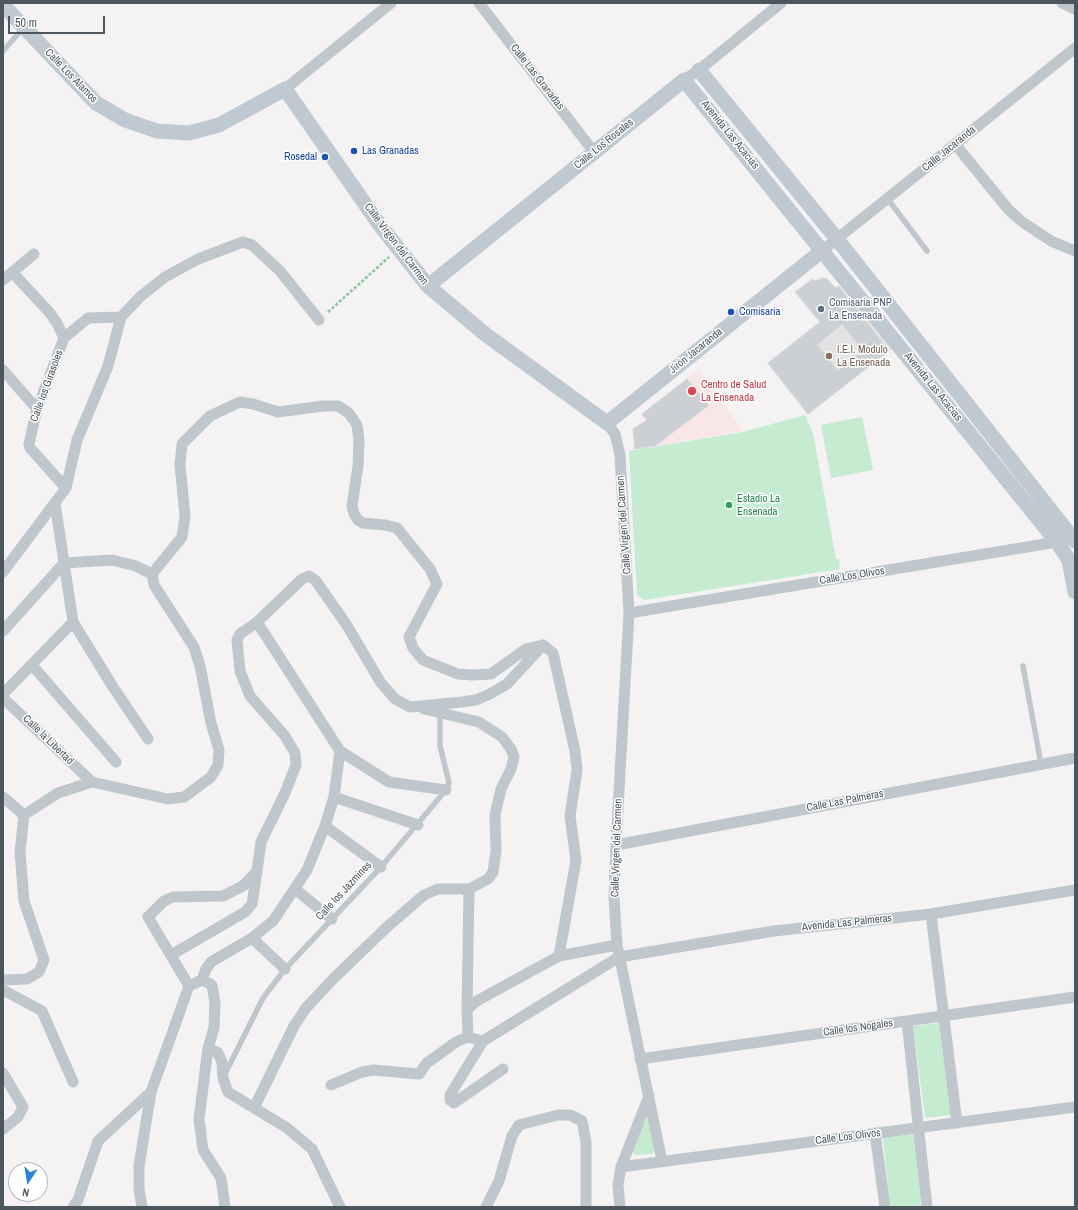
<!DOCTYPE html>
<html>
<head>
<meta charset="utf-8">
<style>
  body { margin:0 }
  #map { position:relative; width:1078px; height:1210px; overflow:hidden; background:#f4f2f2; font-family:"Archivo Narrow",sans-serif }
  canvas { display:block }
  .frame { position:absolute; inset:0; border:4px solid #4b565d; pointer-events:none }
  .north { position:absolute; left:8px; top:1162px; width:40px; height:40px; box-sizing:border-box; background:#fff; border:1px solid #b7bbbe; border-radius:50%; rotate:192deg; font-size:11px; font-weight:700; line-height:16px; text-align:center; color:#4b565d }
  .north::after { content:''; display:block; margin:auto; width:14px; height:18px; background:#2b85d4; clip-path:polygon(50% 0,100% 100%,50% 72%,0 100%) }
  .scale { position:absolute; left:8px; top:16px; width:97px; height:18px; box-sizing:border-box; border:2px solid #4b565d; border-top:0; padding-left:5px; font-size:12px; line-height:14px; white-space:nowrap; color:#4b565d; -webkit-text-stroke:3px #fff; paint-order:stroke }
</style>
</head>
<body>
<div id="map">
<canvas width="1078" height="1210"></canvas>
<div class="frame"></div>
<div class="north">N</div>
<div class="scale">50 m</div>
</div>
<script>
const g = document.querySelector('canvas').getContext('2d');
g.lineJoin = 'round';
function fill(path, color) { g.fillStyle = color; g.fill(path, 'evenodd'); }
const poly = rows => new Path2D(rows.map(r => 'M' + r).join(''));
function strokePath(path, color, width, dash) { g.strokeStyle = color; g.lineWidth = width; g.lineCap = dash ? 'butt' : 'round'; g.setLineDash(dash || []); g.stroke(path); }
function label(font, color, halo, rows, align = 'center') {
  g.font = font + ' "Archivo Narrow",sans-serif'; g.lineWidth = 3; g.setLineDash([]); g.textBaseline = 'middle'; g.strokeStyle = halo; g.fillStyle = color; for (const [text, x, y, turn = 0] of rows) {
    g.save(); g.translate(x, y); g.rotate((+turn || 0) * Math.PI / 180); g.textAlign = isNaN(turn) ? turn : align; if (halo) g.strokeText(text, 0, 0); g.fillText(text, 0, 0); g.restore();
  }
}
fill(poly([
  [851,297,892,349,808,415,767,363]
]), '#e4e3e3');
fill(poly([
  [699,369,743,431,634,450,632,429,645,420,641,414]
]), '#f9e6e6');
fill(poly([
  [805,415,813,433,836,559,839,559,840,569,644,600,637,595,629,451,743,432],
  [862,417,873,470,831,478,821,425],
  [939,1023,951,1115,925,1118,913,1026],
  [647,1117,654,1142,654,1152,652,1154,635,1155,633,1151],
  [914,1134,921,1207,890,1207,883,1137]
]), '#c5ecd0');
const building = poly([
  [823,278,827,279,836,288,839,286,889,351,808,414,768,363,820,322,795,292,813,279,815,281,823,278],
  [842,324,863,351,838,371,817,345,842,324],
  [687,379,709,405,655,446,635,449,633,429,647,420,642,414,687,379]
]);
fill(building, '#cccfd3');
strokePath(building, '#d6d8dc', 1);
strokePath(poly([
  [328,312,389,257]
]), '#80c79d', 2.5, [3, 2]);
strokePath(poly([
  [3,51,24,27],
  [887,198,927,251],
  [1023,666,1041,764],
  [225,1074,263,998,285,969,381,867,446,790,449,783,440,746,440,712]
]), '#bfc7cc', 5.5);
strokePath(poly([
  [479,3,594,152],
  [1062,3,1075,9],
  [684,80,699,70,781,3],
  [285,89,391,3],
  [955,144,1008,209,1021,221,1051,241,1075,251],
  [823,250,1075,48],
  [12,272,50,313,57,323,64,338,37,409,29,444,30,448,66,488],
  [3,280,34,254],
  [64,338,88,318,121,317],
  [3,370,37,409],
  [607,423,615,434,620,455,629,613,616,845,614,897,617,945,662,1161],
  [55,503,73,622,113,687,148,739],
  [3,572,66,488,77,440,108,366,121,317,141,296,165,277,198,259,243,242,252,245,280,271,319,320],
  [629,613,1063,541],
  [3,631,64,563,112,560,136,566,152,574],
  [32,665,116,762],
  [3,694,73,622],
  [3,698,92,782],
  [340,751,389,782,446,790],
  [3,797,24,815],
  [334,797,418,825],
  [325,826,381,867],
  [616,845,1075,758],
  [295,889,332,919],
  [931,914,957,1123],
  [252,938,285,969],
  [171,955,245,912,252,904,257,871],
  [3,980,27,979,39,972,44,960,24,901,20,852,24,815,58,793,92,782,168,799,184,797,211,777,218,765,219,750,211,723,200,666,194,647,154,585,152,574,182,537,185,516,180,465,182,444,210,416,240,402,253,404,278,412,323,406,338,406,349,413,357,425,359,440,358,466,352,506,354,514,358,520,363,523,385,525,397,528,430,569,437,584,409,637,413,648,423,660,458,674,473,675,491,674,526,649,543,645,553,653,575,751,577,770,570,816,576,860,559,956],
  [202,980,206,969,211,962,252,938,273,921,307,870,325,826,334,797,340,751,257,622],
  [189,986,148,917,164,901,173,897,223,896,243,886,257,871,261,842,285,793,296,765,295,753,285,736,250,696,240,671,237,640,240,634,257,622,302,579,309,576,316,581,346,624,381,683,395,699,410,707,462,702,476,700,490,694,507,684,543,645],
  [3,990,42,1011,73,1082],
  [467,1010,469,889],
  [907,1021,927,1207],
  [468,1037,483,1041,619,957,774,931,931,914,1075,890],
  [483,1041,450,1095,450,1100,454,1103,503,1069],
  [208,1048,199,1119,203,1150,221,1178,225,1207],
  [640,1059,1075,997],
  [3,1073,23,1107,18,1117,3,1129],
  [331,1085,362,1072,373,1070,419,1074,427,1063,456,1042,468,1037,467,1010,475,1002,559,956,617,945],
  [254,1108,294,1026,306,1008,333,979,387,927,424,895,438,889,469,889,488,879,493,872,496,851,495,815,501,789,511,769,514,757,511,749,502,737,479,722,424,709],
  [875,1133,885,1207],
  [621,1167,1075,1107],
  [73,1207,78,1200,98,1141,151,1092,189,986,202,980,212,985,215,1003,214,1028,208,1048,218,1053,222,1062,223,1078,228,1092,287,1128,312,1149,340,1207],
  [142,1207,139,1189,139,1166,151,1092],
  [486,1207,499,1181,512,1136,519,1125,558,1115,570,1115,582,1121,586,1142,586,1207],
  [620,1207,618,1185,621,1167,649,1096]
]), '#bfc7cc', 11);
strokePath(poly([
  [3,5,96,103,125,120,157,131,189,133,219,125,285,89,379,224,428,286,485,334,607,423,823,250],
  [699,70,837,239,1075,541],
  [428,286,684,80,1057,542,1069,560,1075,592]
]), '#bfc9d1', 15);
for (const [x, y, r, color] of [
  [354,151,4,"#1a4fb4"],
  [325,157,4,"#1a4fb4"],
  [821,309,4,"#5c6f8a"],
  [731,312,4,"#1a4fb4"],
  [829,356,4,"#8d6e63"],
  [692,391,5,"#e0444e"],
  [729,505,4,"#2e9e5b"]
]) { const dot = new Path2D(); dot.arc(x, y, r, 0, 2 * Math.PI); g.fillStyle = color; g.fill(dot); strokePath(dot, '#fff', 1.5); }
label('11px', '#4b565d', '#fff', [
  ["Calle Los Alamos",71,76,46],
  ["Calle Las Granadas",537,77,52],
  ["Avenida Las Acacias",730,135,51],
  ["Calle Los Rosales",604,144,-39],
  ["Calle Jacaranda",949,149,-39],
  ["Calle Virgen del Carmen",396,244,53],
  ["Jirón Jacaranda",696,351,-39],
  ["Calle los Girasoles",47,386,-70],
  ["Avenida Las Acacias",933,387,51],
  ["Calle Virgen del Carmen",624,525,-94],
  ["Calle Los Olivos",852,576,-9],
  ["Calle la Libertad",48,740,44],
  ["Calle Las Palmeras",845,801,-11],
  ["Calle Virgen del Carmen",617,848,-88],
  ["Calle los Jazmines",344,891,-47],
  ["Avenida Las Palmeras",847,923,-6],
  ["Calle los Nogales",858,1028,-8],
  ["Calle Los Olivos",848,1137,-7]
]);
label('11px', '#164399', '#fff', [
  ["Las Granadas",362,151],
  ["Rosedal",317,157,"right"],
  ["Comisaria",739,312]
], 'left');
label('11px', '#4e5e75', '#fff', [
  ["Comisaría PNP",829,303],
  ["La Ensenada",829,316]
], 'left');
label('11px', '#785e54', '#fff', [
  ["I.E.I. Modulo",837,350],
  ["La Ensenada",837,363]
], 'left');
label('11px', '#be3a42', '#fff', [
  ["Centro de Salud",701,385],
  ["La Ensenada",701,398]
], 'left');
label('11px', '#27864d', '#fff', [
  ["Estadio La",737,499],
  ["Ensenada",737,512]
], 'left');
</script>
</body>
</html>
